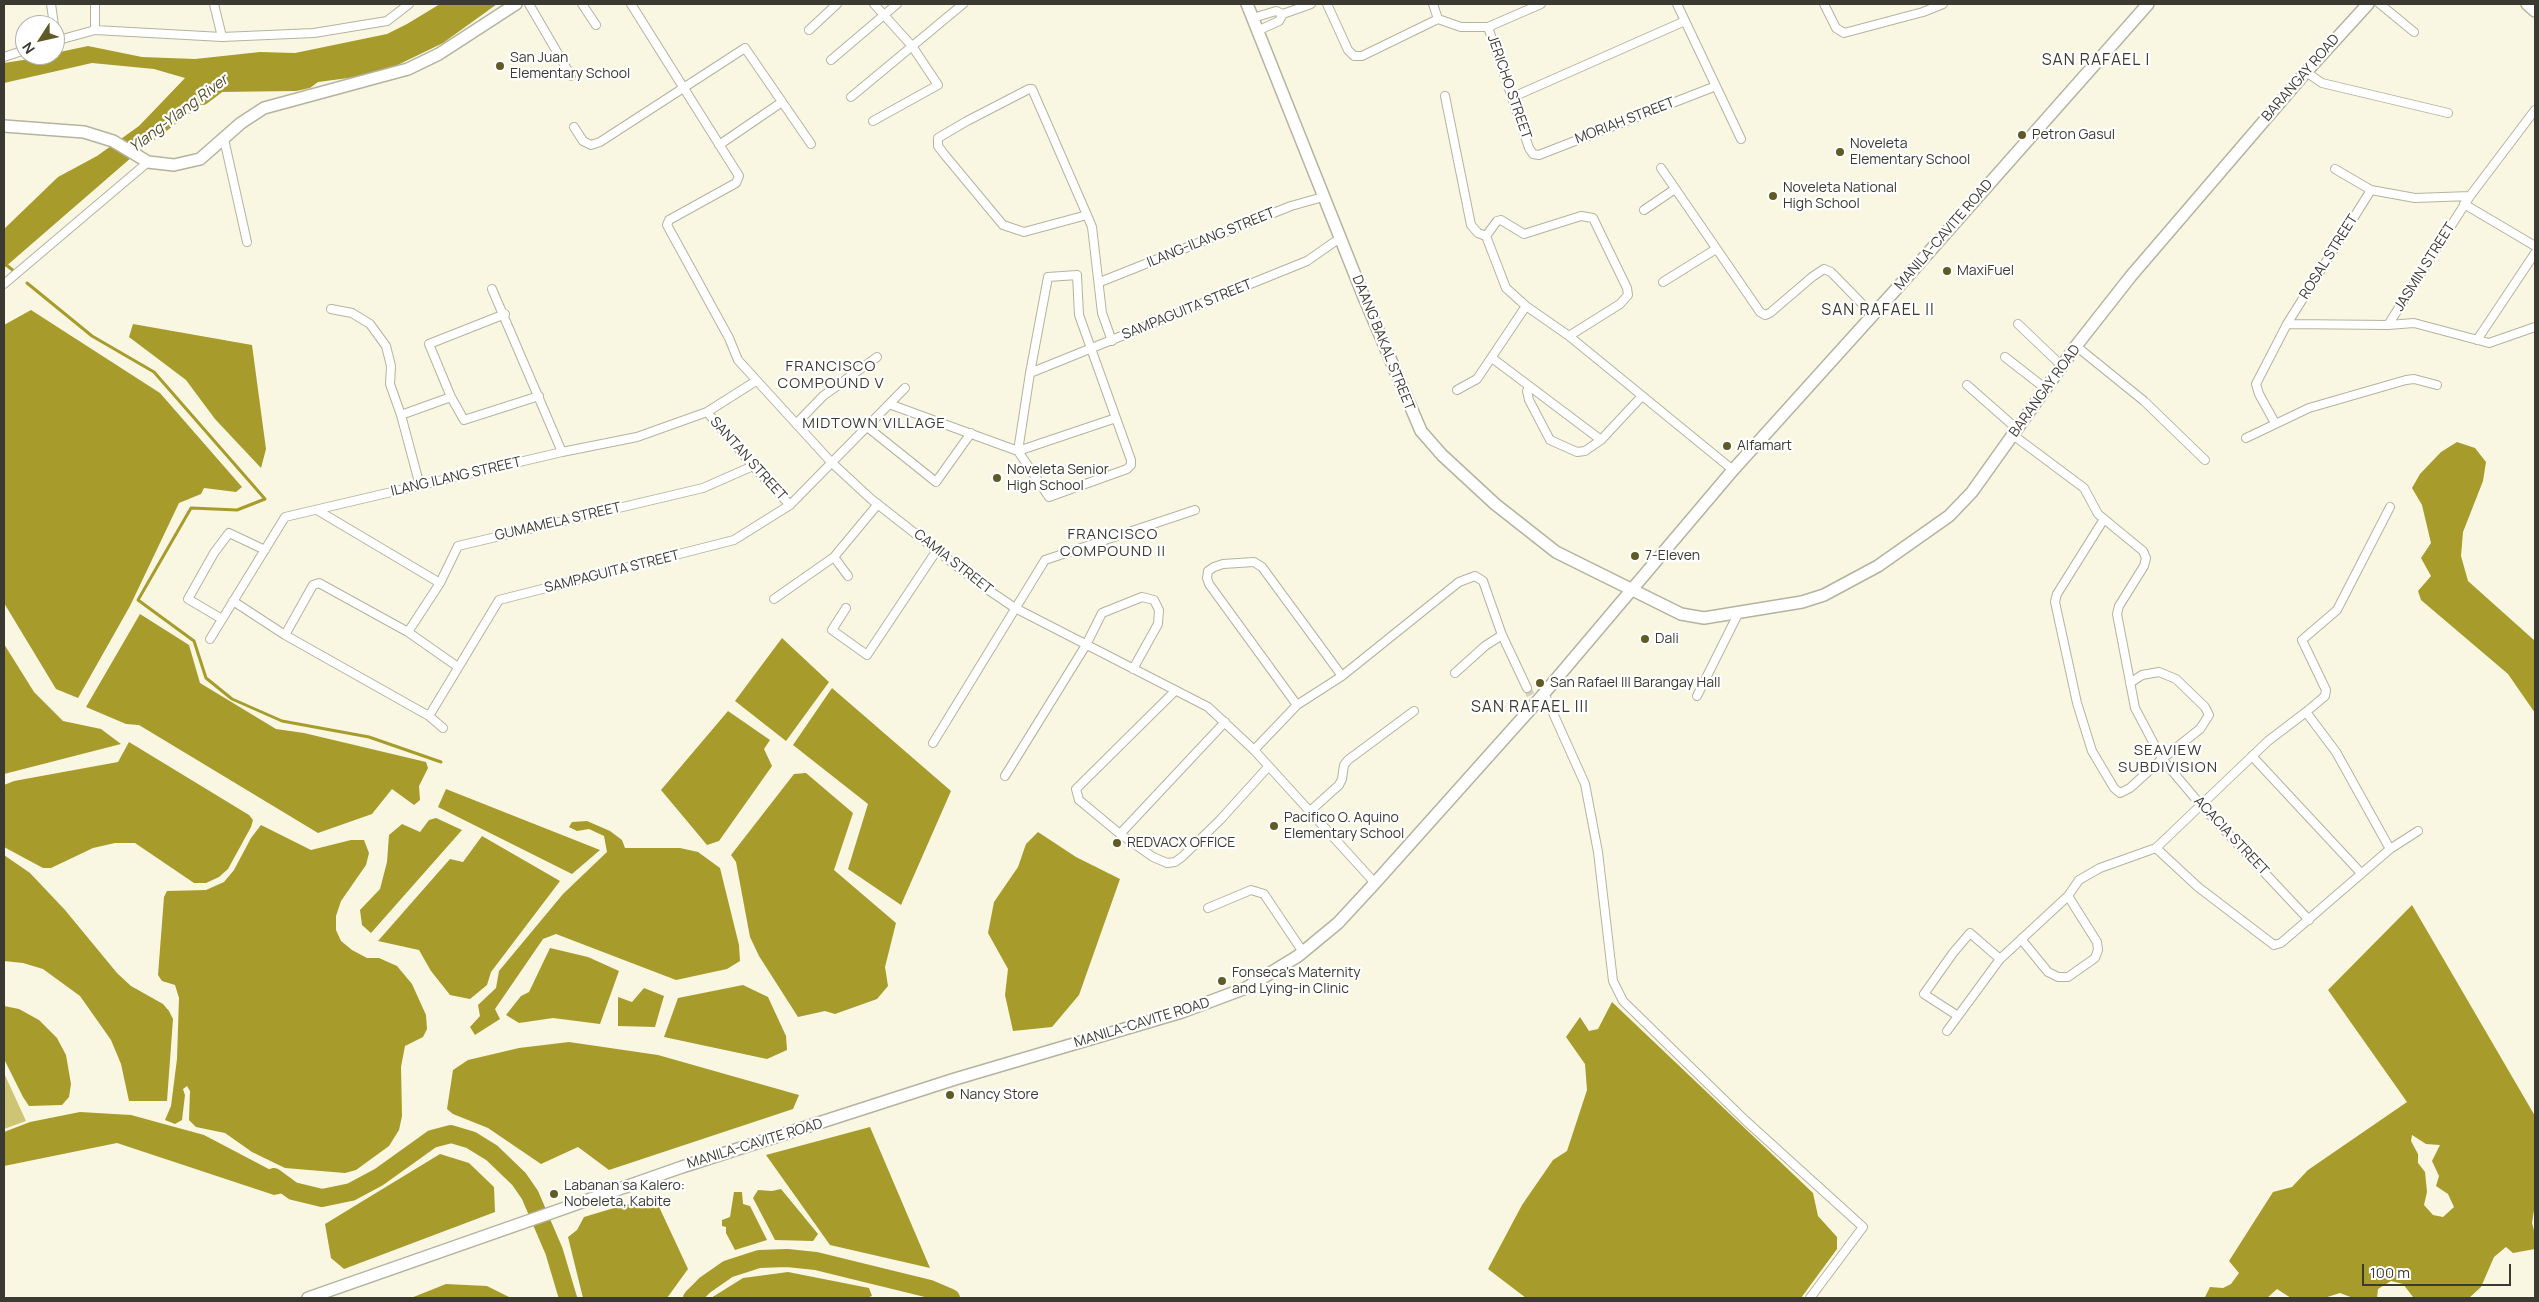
<!DOCTYPE html>
<html>
<head>
<meta charset="utf-8">
<style>
  body { margin:0 }
  #map { position:relative; width:2539px; height:1302px; overflow:hidden; background:#f9f7e1; font-family:Manrope,sans-serif }
  canvas { display:block }
  .frame { position:absolute; inset:0; border:5px solid #3b3a32; pointer-events:none }
  .north { position:absolute; left:15px; top:15px; width:50px; height:50px; box-sizing:border-box; background:#fff; border:1px solid #b1b0ad; border-radius:50%; rotate:235deg; font-size:14px; font-weight:700; line-height:20px; text-align:center; color:#3b3a32 }
  .north::after { content:''; display:block; margin:auto; width:18px; height:22px; background:#5f5a26; clip-path:polygon(50% 0,100% 100%,50% 72%,0 100%) }
  .scale { position:absolute; left:2362px; top:1264px; width:149px; height:22px; box-sizing:border-box; border:2px solid #3b3a32; border-top:0; padding-left:6px; font-size:15px; line-height:18px; white-space:nowrap; color:#3b3a32; -webkit-text-stroke:4px #fff; paint-order:stroke }
</style>
</head>
<body>
<div id="map">
<canvas width="2539" height="1302"></canvas>
<div class="frame"></div>
<div class="north">N</div>
<div class="scale">100 m</div>
</div>
<script>
const g = document.querySelector('canvas').getContext('2d');
g.lineJoin = 'round';
function fill(path, color) { g.fillStyle = color; g.fill(path, 'evenodd'); }
const poly = rows => new Path2D(rows.map(r => 'M' + r).join(''));
function strokePath(path, color, width, dash) { g.strokeStyle = color; g.lineWidth = width; g.lineCap = dash ? 'butt' : 'round'; g.setLineDash(dash || []); g.stroke(path); }
function label(font, color, halo, rows, align = 'center') {
  g.font = font + ' Manrope,sans-serif'; g.lineWidth = 4.5; g.setLineDash([]); g.textBaseline = 'middle'; g.strokeStyle = halo; g.fillStyle = color; for (const [text, x, y, turn = 0] of rows) {
    g.save(); g.translate(x, y); g.rotate((+turn || 0) * Math.PI / 180); g.textAlign = isNaN(turn) ? turn : align; if (halo) g.strokeText(text, 0, 0); g.fillText(text, 0, 0); g.restore();
  }
}
fill(poly([
  [4,1073,26,1121,4,1129]
]), '#cdc574');
fill(poly([
  [440,4,497,4,443,43,379,74,318,82,310,88,296,91,218,92,132,157,4,268,4,229,58,177,97,156,139,126,185,78,154,69,92,63,4,83,4,63,55,55,55,53,88,46,142,57,195,59,260,52,295,53,387,34,407,24],
  [31,310,160,393,242,487,236,492,204,488,201,494,179,503,130,606,78,698,56,689,4,603,4,325],
  [133,324,252,345,266,449,261,468,215,419,186,380,129,337],
  [2457,442,2475,448,2486,462,2483,481,2463,532,2461,556,2468,581,2535,641,2535,713,2508,674,2421,600,2418,591,2431,576,2421,558,2431,543,2422,505,2412,488,2420,474,2441,452],
  [140,614,189,645,200,683,276,729,304,733,426,762,428,768,419,786,420,800,414,805,392,789,372,814,318,833,139,725,126,724,86,707],
  [782,638,829,682,786,741,735,701],
  [4,644,34,692,63,721,101,729,121,744,4,774],
  [832,688,951,791,901,905,848,869,868,804,793,745],
  [728,711,770,740,764,749,772,766,719,841,707,845,661,790],
  [129,742,249,815,253,820,251,827,228,869,219,877,206,883,194,883,135,843,115,843,93,848,51,868,43,868,4,847,4,785,14,781,118,762],
  [806,773,853,813,834,870,896,923,885,967,888,986,877,999,835,1014,825,1011,798,1017,759,956,750,937,736,862,731,855,794,774],
  [446,789,600,850,572,874,438,807],
  [436,818,462,830,371,933,362,925,360,910,380,889,387,862,389,835,402,824,420,832,429,820],
  [587,821,610,831,622,840,625,848,680,848,698,852,720,868,739,945,740,961,727,969,676,980,556,934,543,939,495,1009,500,1019,475,1035,470,1027,480,1016,478,1005,496,988,499,971,563,894,607,852,604,836,589,829,577,831,569,827,572,822],
  [261,825,311,850,351,840,364,840,369,853,366,865,341,901,336,916,336,930,341,941,352,950,367,958,379,958,397,966,412,984,426,1015,427,1029,423,1037,405,1046,401,1067,402,1116,399,1130,389,1146,356,1170,345,1173,285,1168,252,1152,225,1133,196,1127,189,1120,190,1091,187,1086,183,1089,185,1095,182,1120,175,1124,165,1120,171,1106,177,1059,179,998,175,985,162,981,158,975,164,897,167,891,206,890,224,882,234,870,251,838],
  [1038,832,1076,857,1120,879,1079,995,1052,1027,1013,1031,1005,995,1008,969,988,933,994,902,1018,867,1026,844],
  [482,836,560,881,491,972,487,985,470,999,450,995,431,971,419,950,378,941,450,859,463,862],
  [4,855,30,873,65,910,117,973,131,986,163,1004,169,1011,173,1019,167,1101,129,1101,121,1064,111,1040,80,996,43,969,23,963,4,961],
  [2412,905,2535,1116,2535,1204,2532,1223,2535,1234,2535,1249,2513,1253,2506,1247,2494,1257,2481,1287,2469,1298,2418,1298,2413,1297,2403,1284,2391,1281,2378,1289,2377,1298,2353,1298,2340,1293,2324,1298,2291,1298,2277,1289,2267,1298,2207,1298,2205,1297,2210,1287,2223,1288,2231,1284,2239,1273,2229,1261,2273,1192,2292,1187,2308,1170,2407,1102,2328,990],
  [2412,1135,2426,1144,2440,1145,2432,1161,2439,1176,2436,1186,2448,1194,2454,1207,2443,1217,2433,1215,2424,1205,2427,1192,2425,1172,2418,1163,2418,1154,2411,1141],
  [550,948,588,957,619,971,600,1024,553,1018,519,1023,506,1015,521,996,529,992],
  [743,985,768,997,786,1036,787,1050,767,1059,664,1037,678,998],
  [644,988,664,996,655,1027,618,1026,618,997,632,1002],
  [1612,1002,1813,1193,1818,1216,1837,1237,1837,1249,1801,1298,1526,1298,1488,1269,1522,1205,1553,1160,1567,1151,1587,1090,1585,1064,1566,1037,1580,1017,1589,1031,1598,1029],
  [4,1006,19,1009,39,1020,57,1038,66,1055,71,1084,69,1097,62,1105,29,1106,23,1097,4,1059],
  [569,1042,658,1055,799,1095,793,1109,609,1170,578,1147,541,1164,488,1128,453,1114,447,1109,453,1070,468,1060,519,1048],
  [80,1112,131,1115,204,1135,284,1177,293,1191,274,1195,117,1143,4,1166,4,1132,30,1122],
  [870,1127,930,1268,830,1245,766,1155],
  [440,1154,469,1163,494,1187,495,1212,344,1269,331,1258,325,1224],
  [781,1189,818,1234,813,1241,775,1240,753,1198,758,1190,772,1191],
  [734,1192,742,1192,743,1204,750,1206,767,1240,735,1250,726,1233,726,1227,722,1226,722,1220,730,1217],
  [654,1196,688,1269,667,1298,583,1298,568,1237,577,1230,584,1217],
  [788,1272,869,1288,872,1296,866,1298,711,1298,743,1278],
  [446,1284,487,1286,511,1298,411,1298]
]), '#a79b2c');
strokePath(poly([
  [4,263,15,272],
  [27,283,92,336,154,372,265,499,237,510,191,508,138,600,194,641,206,678,232,699,282,721,369,737,441,762]
]), '#a79b2c', 3);
strokePath(poly([
  [202,96,231,74,253,72],
  [274,1177,293,1191,322,1198,351,1192,379,1177,432,1139,451,1134,471,1140,492,1153,519,1179,530,1195,554,1251,568,1298],
  [692,1298,705,1285,728,1269,759,1259,787,1258,816,1261,930,1289,951,1298]
]), '#a79b2c', 18);
strokePath(poly([
  [1527,688,1533,700]
]), '#d3d1be', 8, [8, 4]);
const street = poly([
  [51,4,54,25],
  [95,4,95,30],
  [214,4,222,37],
  [529,4,571,76],
  [582,4,596,25],
  [631,4,739,176,736,183,669,220,667,225,729,338,738,360,831,462,871,499,981,585,1015,608,1208,707,1254,750,1375,883],
  [1327,4,1348,50,1354,56,1362,56,1438,19],
  [1433,4,1438,19,1461,27,1488,27,1529,148,1533,154,1539,155,1716,86],
  [1677,4,1741,139],
  [1824,4,1836,28,1844,33,1923,12,1943,4],
  [2380,4,2414,32],
  [1253,18,1276,11,1283,14,1311,4],
  [1488,27,1541,4],
  [809,30,837,4],
  [1257,31,1279,21,1283,14],
  [55,41,95,30,222,37,314,33,387,21,409,4],
  [4,57,25,50],
  [831,60,897,4],
  [2306,72,2322,83,2448,113],
  [1445,96,1471,225,1478,233,1486,236,1506,288,1526,306,1569,336,1733,470],
  [851,97,963,4],
  [1513,97,1685,21],
  [2535,110,2470,196,2388,325,2414,323,2489,343,2535,327],
  [873,121,938,85,912,46,874,4],
  [574,127,583,141,591,145,600,142,745,48,811,144],
  [224,139,247,242],
  [719,145,782,102],
  [1661,168,1760,312,1765,315,1770,313,1812,277,1824,269,1831,272,1873,315],
  [2335,169,2371,190,2415,198,2470,196],
  [2464,204,2535,246],
  [1644,210,1675,189],
  [1087,215,1024,232,1003,225,944,154,938,146,938,138,967,121,1029,89,1032,89,1043,114,1087,215,1092,227,1102,313,1112,341],
  [1486,236,1497,221,1501,220,1524,234,1581,216,1593,218,1627,288,1628,295,1620,304,1569,336],
  [1077,275,1079,315,1131,460,1131,465,1127,469,1049,497,1018,451,1030,373,1048,277,1077,275],
  [1100,282,1291,206,1323,197],
  [1663,282,1716,249],
  [4,284,148,162],
  [492,289,562,452],
  [331,309,352,313,370,324,386,346,391,366,390,384,401,415,420,486],
  [505,314,429,344,451,397,464,420,539,396],
  [2018,324,2062,366],
  [2287,324,2371,190],
  [2477,340,2535,253],
  [2076,346,2144,401,2205,460],
  [2005,357,2046,389],
  [1492,358,1601,440],
  [1030,373,1307,261,1340,238],
  [1967,385,2017,429],
  [1529,386,1527,391,1529,400,1550,440,1577,452,1585,451,1601,440,1642,396],
  [1457,390,1477,379,1526,306],
  [889,404,1018,451],
  [707,412,753,466,790,505],
  [401,415,451,397],
  [2275,423,2259,394,2256,384,2287,324,2388,325],
  [796,424,823,396,877,357],
  [866,426,936,482,971,433],
  [2013,435,2084,488,2098,514,2143,551,2146,558,2144,566,2119,606,2117,614,2135,708,2162,759,2200,804,2309,920],
  [2246,438,2309,408,2406,380,2414,379,2437,385],
  [1018,451,1116,418],
  [317,510,440,583],
  [2104,519,2057,594,2055,602,2077,703,2092,751,2114,788,2120,793,2130,788,2162,759,2200,729,2209,715,2205,707,2176,679,2159,672,2142,675,2130,683],
  [834,557,848,576],
  [774,599,834,557,878,504],
  [233,601,285,635,429,716,443,728],
  [846,608,832,630,867,655,937,550],
  [222,619,188,599,214,553,229,533,265,550],
  [408,632,440,583,458,546,703,488,753,466],
  [285,635,313,585,319,583,408,632,458,667],
  [210,639,285,517,562,452,637,437,707,412,756,381],
  [1455,673,1485,646,1502,635],
  [1175,691,1076,789,1079,800,1120,834,1153,857,1167,863,1175,862,1182,857,1220,820,1268,767],
  [1544,693,1585,784,1598,852,1613,981,1623,1001,1746,1121,1863,1227,1810,1298],
  [1697,696,1739,612],
  [1297,705,1209,584,1207,578,1208,571,1214,567,1223,564,1254,562,1262,567,1342,676],
  [2306,712,2325,696,2326,690,2302,640,2337,610,2390,507],
  [429,716,499,600,734,540,790,505,905,388],
  [933,743,1045,560,1195,510],
  [1254,750,1297,705,1342,676,1459,582,1475,576,1483,581,1502,635,1527,688],
  [2252,756,2360,872],
  [1005,776,1086,645,1102,613,1142,597,1154,600,1159,610,1158,624,1133,669],
  [1309,812,1339,785,1342,779,1344,765,1348,760,1414,711],
  [1120,834,1225,722],
  [2156,848,2198,887,2274,945,2281,943,2390,849,2418,831],
  [1208,908,1251,890,1264,894,1303,952],
  [2021,939,2048,972,2058,977,2068,977,2095,958,2098,950,2097,942,2068,896],
  [1958,1016,1924,994,1953,953,1970,933,2000,959],
  [1947,1031,2000,959,2068,896,2079,880,2100,868,2156,848,2268,741,2306,712,2336,752,2390,849]
]);
const secondary = poly([
  [1247,4,1363,295,1421,431,1442,455,1495,504,1556,552,1681,614,1704,618,1802,602,1824,595,1878,566,1949,516,1972,492,2076,346,2131,276,2306,72,2368,4],
  [2527,4,2535,11],
  [4,126,84,132,113,141,148,162,174,165,200,159,241,123,264,108,408,69,439,54,516,4],
  [308,1298,682,1167,955,1079,1182,1012,1246,988,1298,956,1338,923,1375,883,1535,704,1733,470,1899,286,2148,4]
]);
strokePath(street, '#b5b39f', 10);
strokePath(secondary, '#b5b39f', 14);
strokePath(street, '#fff', 8);
strokePath(secondary, '#fff', 11);
for (const [x, y, r, color] of [
  [500,66,5,"#5f5a26"],
  [2022,135,5,"#5f5a26"],
  [1840,152,5,"#5f5a26"],
  [1773,196,5,"#5f5a26"],
  [1947,271,5,"#5f5a26"],
  [1727,446,5,"#5f5a26"],
  [997,478,5,"#5f5a26"],
  [1635,556,5,"#5f5a26"],
  [1645,639,5,"#5f5a26"],
  [1540,683,5,"#5f5a26"],
  [1274,826,5,"#5f5a26"],
  [1117,843,5,"#5f5a26"],
  [1222,981,5,"#5f5a26"],
  [950,1095,5,"#5f5a26"],
  [554,1194,5,"#5f5a26"]
]) { const dot = new Path2D(); dot.arc(x, y, r, 0, 2 * Math.PI); g.fillStyle = color; g.fill(dot); strokePath(dot, '#fff', 2); }
label('14px', '#3b3a32', '#fff', [
  ["San Juan",510,58],
  ["Elementary School",510,74],
  ["Petron Gasul",2032,135],
  ["Noveleta",1850,144],
  ["Elementary School",1850,160],
  ["Noveleta National",1783,188],
  ["High School",1783,204],
  ["MaxiFuel",1957,271],
  ["Alfamart",1737,446],
  ["Noveleta Senior",1007,470],
  ["High School",1007,486],
  ["7-Eleven",1645,556],
  ["Dali",1655,639],
  ["San Rafael III Barangay Hall",1550,683],
  ["Pacifico O. Aquino",1284,818],
  ["Elementary School",1284,834],
  ["REDVACX OFFICE",1127,843],
  ["Fonseca's Maternity",1232,973],
  ["and Lying-in Clinic",1232,989],
  ["Nancy Store",960,1095],
  ["Labanan sa Kalero:",564,1186],
  ["Nobeleta, Kabite",564,1202]
], 'left');
label('14px', '#3b3a32', '#fff', [
  ["BARANGAY ROAD",2301,78,-49],
  ["JERICHO STREET",1509,87,71],
  ["MORIAH STREET",1625,121,-21],
  ["MANILA-CAVITE ROAD",1944,235,-49],
  ["ILANG-ILANG STREET",1211,238,-22],
  ["ROSAL STREET",2329,257,-58],
  ["JASMIN STREET",2425,267,-58],
  ["SAMPAGUITA STREET",1187,310,-22],
  ["DAANG BAKAL STREET",1383,343,68],
  ["BARANGAY ROAD",2045,391,-54],
  ["SANTAN STREET",748,459,48],
  ["ILANG ILANG STREET",456,477,-13],
  ["GUMAMELA STREET",558,522,-13],
  ["CAMIA STREET",953,562,38],
  ["SAMPAGUITA STREET",612,572,-14],
  ["ACACIA STREET",2231,836,47],
  ["MANILA-CAVITE ROAD",1142,1023,-17],
  ["MANILA-CAVITE ROAD",755,1144,-17]
]);
label('italic 15px', '#504b1f', '#fff', [
  ["Ylang-Ylang River",179,114,-37]
]);
g.letterSpacing = '1px';
label('15px', '#3b3a32', '#fff', [
  ["FRANCISCO",831,367],
  ["COMPOUND V",831,384],
  ["MIDTOWN VILLAGE",874,424],
  ["FRANCISCO",1113,535],
  ["COMPOUND II",1113,552],
  ["SEAVIEW",2168,751],
  ["SUBDIVISION",2168,768]
]);
g.letterSpacing = '0px';
g.letterSpacing = '1px';
label('16px', '#3b3a32', '#fff', [
  ["SAN RAFAEL I",2096,61],
  ["SAN RAFAEL II",1878,311],
  ["SAN RAFAEL III",1530,708]
]);
g.letterSpacing = '0px';
</script>
</body>
</html>
